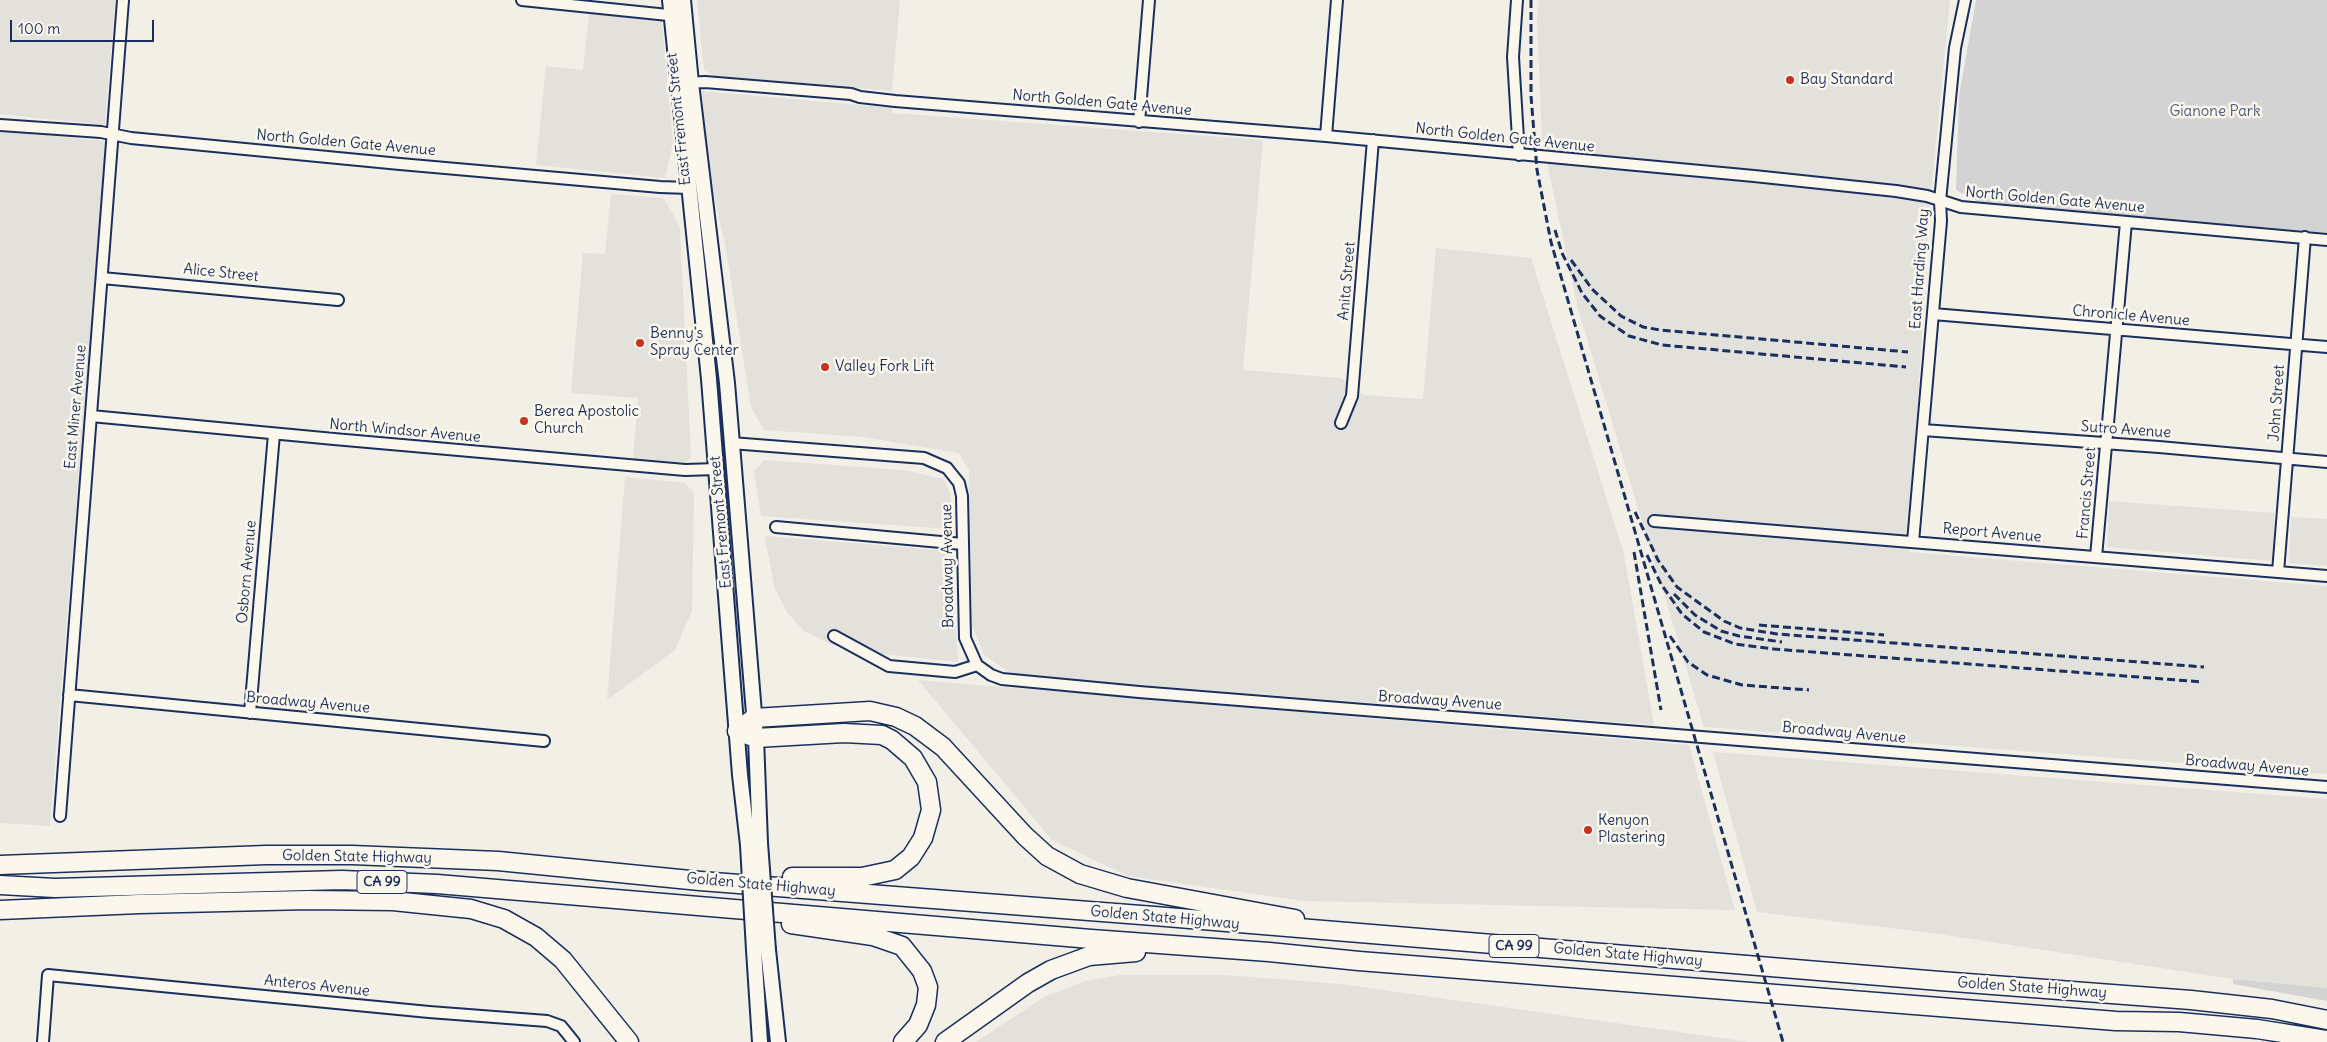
<!DOCTYPE html>
<html>
<head>
<meta charset="utf-8">
<style>
  body { margin:0 }
  #map { position:relative; width:2327px; height:1042px; overflow:hidden; background:#f2efe6; font-family:Delius,sans-serif }
  canvas { display:block }
  .scale { position:absolute; left:10px; top:20px; width:144px; height:22px; box-sizing:border-box; border:2px solid #1b2f5e; border-top:0; padding-left:6px; font-size:15px; line-height:18px; white-space:nowrap; color:#1b2f5e; -webkit-text-stroke:4px #fbf7ec; paint-order:stroke }
</style>
</head>
<body>
<div id="map">
<canvas width="2327" height="1042"></canvas>
<div class="scale">100 m</div>
</div>
<script>
const g = document.querySelector('canvas').getContext('2d');
g.lineJoin = 'round';
function fill(path, color) { g.fillStyle = color; g.fill(path, 'evenodd'); }
const poly = rows => new Path2D(rows.map(r => 'M' + r).join(''));
function strokePath(path, color, width, dash) { g.strokeStyle = color; g.lineWidth = width; g.lineCap = dash ? 'butt' : 'round'; g.setLineDash(dash || []); g.stroke(path); }
function label(font, color, halo, rows, align = 'center') {
  g.font = font + ' Delius,sans-serif'; g.lineWidth = 5; g.setLineDash([]); g.textBaseline = 'middle'; g.strokeStyle = halo; g.fillStyle = color; for (const [text, x, y, turn = 0] of rows) {
    g.save(); g.translate(x, y); g.rotate((+turn || 0) * Math.PI / 180); g.textAlign = isNaN(turn) ? turn : align; if (halo) g.strokeText(text, 0, 0); g.fillText(text, 0, 0); g.restore();
  }
}
fill(poly([
  [0,0,115,0,105,125,0,114],
  [697,0,900,0,892,91,714,76,704,70],
  [1539,0,1950,0,1929,215,1909,552,2327,586,2327,774,1704,727,1578,309,1542,139,1537,17],
  [589,14,662,21,673,143,665,178,536,165,546,66,583,70],
  [702,91,892,108,892,113,1263,140,1243,370,1341,378,1363,395,1423,399,1436,248,1531,258,1624,554,1654,725,1013,675,984,655,972,626,969,470,959,453,863,437,764,430,751,407,725,244,702,143,697,107],
  [0,131,106,141,50,826,0,823],
  [611,194,664,198,680,228,691,458,685,463,633,459,638,398,571,393,583,253,605,254],
  [764,460,903,470,944,479,951,495,951,529,761,516,754,471],
  [625,477,685,483,694,493,692,611,675,650,607,700],
  [2109,501,2275,513,2272,561,2107,547],
  [2291,517,2327,519,2327,566,2289,563],
  [765,536,951,551,958,662,872,653,842,635,835,646,804,631,786,611,774,586],
  [918,680,1689,745,1735,910,1304,901,1128,876,1052,840],
  [1713,752,2327,799,2327,988,2233,979,1939,934,1757,912],
  [1120,975,1226,975,1341,984,1749,1042,976,1042,1044,997,1085,981]
]), '#e2e1dc');
fill(poly([
  [1976,0,2327,0,2327,234,1979,202,1956,190,1959,96],
  [2233,979,2327,988,2327,1001,2233,984]
]), '#d2d3d2');
const minor = poly([
  [522,0,678,16],
  [1517,0,1513,57,1519,155],
  [684,83,705,82,851,94,860,97,895,101,1326,136,1754,176,1896,191,1927,196,1961,207,2327,240],
  [1139,122,1149,0],
  [0,125,101,132,131,138,400,164,660,187,689,188],
  [1326,136,1337,0],
  [102,278,338,300],
  [1933,314,2327,347],
  [91,416,334,439,685,470,717,469],
  [1341,423,1352,396,1373,140],
  [1923,430,2159,447,2327,462],
  [731,443,924,458,947,468,959,483,962,496,965,638,977,665,991,675,1002,679,1139,692,2327,787],
  [1654,521,2327,576],
  [776,527,963,544],
  [1913,542,1941,221,1940,201,1955,48,1965,0],
  [2096,557,2126,222],
  [2278,572,2305,237],
  [834,636,889,666,955,672,977,665],
  [69,695,544,741],
  [250,713,274,434],
  [60,816,123,0],
  [43,1042,48,975,429,1012,547,1021,561,1026,574,1042]
]);
const secondary = poly([
  [670,0,709,379,740,775,748,845],
  [683,0,691,83,727,383,756,738,760,843],
  [754,950,760,1042],
  [768,950,778,1042]
]);
const motorway = poly([
  [737,731,754,718,870,711,896,717,915,726,943,747,1025,836,1047,856,1080,874,1127,888,1295,919],
  [737,731,756,738,844,733,882,735,892,740,913,758,927,782,931,810,923,838,911,857,895,870,862,877,792,877],
  [0,865,266,855,352,855,498,861,700,881,1154,916,1940,981,2191,1000,2272,1009,2327,1020],
  [0,885,55,888,342,880,437,884,1091,939,1269,952,1359,961,2116,1021,2179,1022,2257,1029,2327,1040],
  [0,910,139,904,308,900,393,901,471,909,504,919,536,937,563,960,629,1042],
  [791,924,873,936,902,946,922,971,928,987,926,1005,918,1025,903,1042],
  [945,1042,1028,983,1051,970,1089,956,1136,952]
]);
strokePath(minor, '#1b2f5e', 14);
strokePath(secondary, '#1b2f5e', 18);
strokePath(motorway, '#1b2f5e', 21);
strokePath(minor, '#fbf7ec', 10);
strokePath(secondary, '#fbf7ec', 14);
strokePath(motorway, '#fbf7ec', 18);
strokePath(poly([
  [1531,0,1531,96,1537,170,1551,242,1783,1042],
  [1555,230,1562,253,1582,293,1600,316,1629,336,1662,345,1906,367],
  [1571,260,1592,289,1621,316,1643,327,1660,330,1908,352],
  [1635,512,1658,560,1677,587,1724,621,1740,628,1777,634,2204,667],
  [1634,552,1661,710],
  [1647,555,1661,584,1682,614,1704,632,1735,644,1774,649,2203,682],
  [1674,594,1695,615,1721,631,1739,636,1782,642],
  [1759,625,1884,635],
  [1670,636,1688,662,1707,675,1742,685,1809,690]
]), '#1b2f5e', 3, [8, 4]);
const secondaryBridge = poly([
  [760,843,768,950],
  [748,845,754,950]
]);
strokePath(secondaryBridge, '#1b2f5e', 18, []);
strokePath(secondaryBridge, '#fbf7ec', 14);
for (const [x, y, r, color] of [
  [1790,80,5,"#c8321e"],
  [640,343,5,"#c8321e"],
  [825,367,5,"#c8321e"],
  [524,421,5,"#c8321e"],
  [1588,830,5,"#c8321e"]
]) { const dot = new Path2D(); dot.arc(x, y, r, 0, 2 * Math.PI); g.fillStyle = color; g.fill(dot); strokePath(dot, '#fbf7ec', 2); }
for (const [x, y, w] of [
  [382,882,50],
  [1514,946,50]
]) { const box = new Path2D(); box.roundRect(x - w / 2, y - 11.5, w, 23, 4); g.fillStyle = '#fbf7ec'; g.fill(box); strokePath(box, '#1b2f5e', 1); }
label('bold 14px', '#1b2f5e', null, [
  ["CA 99",382,882],
  ["CA 99",1514,946]
]);
label('15px', '#1b2f5e', '#fbf7ec', [
  ["Bay Standard",1800,80],
  ["Benny's",650,334],
  ["Spray Center",650,351],
  ["Valley Fork Lift",835,367],
  ["Berea Apostolic",534,412],
  ["Church",534,429],
  ["Kenyon",1598,821],
  ["Plastering",1598,838]
], 'left');
label('15px', '#1b2f5e', '#fbf7ec', [
  ["North Golden Gate Avenue",1102,103,5],
  ["East Fremont Street",679,119,-96],
  ["North Golden Gate Avenue",1505,138,6],
  ["North Golden Gate Avenue",346,143,5],
  ["North Golden Gate Avenue",2055,200,5],
  ["East Harding Way",1920,269,-86],
  ["Alice Street",221,273,6],
  ["Anita Street",1347,281,-85],
  ["Chronicle Avenue",2131,316,5],
  ["John Street",2277,403,-86],
  ["East Miner Avenue",76,407,-85],
  ["Sutro Avenue",2126,430,4],
  ["North Windsor Avenue",405,431,5],
  ["Francis Street",2087,493,-85],
  ["East Fremont Street",721,522,-95],
  ["Report Avenue",1992,533,5],
  ["Broadway Avenue",948,566,-91],
  ["Osborn Avenue",247,572,-85],
  ["Broadway Avenue",1440,701,4],
  ["Broadway Avenue",308,703,5],
  ["Broadway Avenue",1844,733,5],
  ["Broadway Avenue",2247,766,5],
  ["Golden State Highway",357,857,1],
  ["Golden State Highway",761,885,5],
  ["Golden State Highway",1165,918,5],
  ["Golden State Highway",1628,955,5],
  ["Anteros Avenue",317,986,6],
  ["Golden State Highway",2032,988,4]
]);
label('15px', '#49587b', '#fbf7ec', [
  ["Gianone Park",2215,112]
]);
</script>
</body>
</html>
